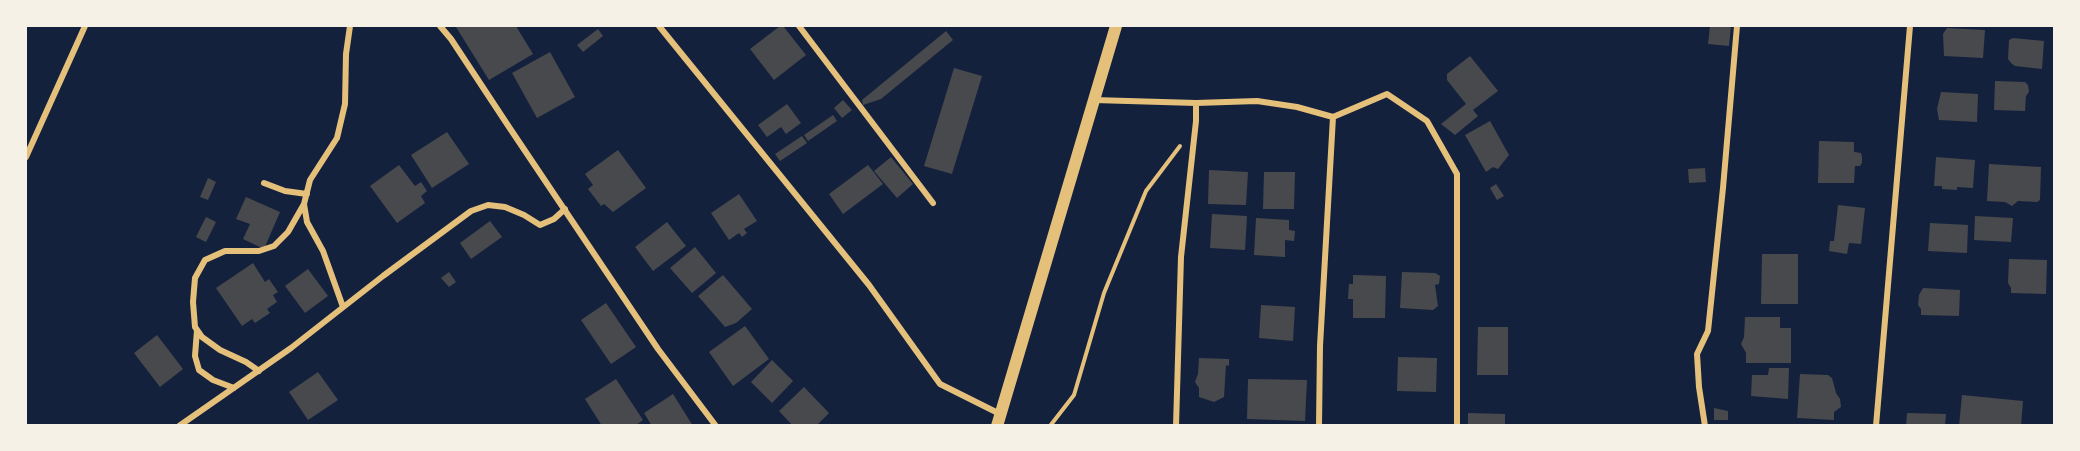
<!DOCTYPE html>
<html>
<head>
<meta charset="utf-8">
<style>
  body { margin:0 }
  #map { position:relative; width:2080px; height:451px; overflow:hidden; background:#14213d; font-family:"Roboto Serif",serif }
  canvas { display:block }
  .frame { position:absolute; inset:0; border:27px solid #f6f1e7; pointer-events:none }
</style>
</head>
<body>
<div id="map">
<canvas width="2080" height="451"></canvas>
<div class="frame"></div>
</div>
<script>
const g = document.querySelector('canvas').getContext('2d');
g.lineJoin = 'round';
function fill(path, color) { g.fillStyle = color; g.fill(path, 'evenodd'); }
const poly = rows => new Path2D(rows.map(r => 'M' + r).join(''));
function strokePath(path, color, width, dash) { g.strokeStyle = color; g.lineWidth = width; g.lineCap = dash ? 'butt' : 'round'; g.setLineDash(dash || []); g.stroke(path); }
fill(poly([
  [459,26,516,26,533,54,489,80,456,27],
  [780,26,783,26,806,55,774,80,750,49],
  [1710,26,1731,26,1729,46,1708,44],
  [1947,28,1985,30,1983,58,1944,56,1943,34],
  [598,29,603,36,583,52,577,45],
  [946,31,953,40,881,99,863,105,862,100],
  [2013,38,2044,41,2042,69,2015,66,2011,63,2008,59,2009,40],
  [550,52,575,97,537,118,512,73],
  [1470,56,1498,91,1473,110,1478,116,1455,135,1441,124,1466,104,1447,80,1447,74],
  [954,68,982,76,952,174,924,166],
  [1995,81,2025,82,2028,85,2029,92,2026,96,2025,111,1994,110],
  [1941,92,1978,94,1977,122,1939,120,1937,109],
  [843,100,852,110,842,118,834,108],
  [787,104,801,123,786,134,781,127,767,137,758,125],
  [833,115,837,121,808,141,804,135],
  [1490,121,1509,155,1498,169,1493,167,1486,172,1465,135],
  [447,132,469,164,432,188,411,155],
  [802,136,807,143,780,161,775,154],
  [1819,141,1854,142,1854,152,1861,153,1862,157,1862,163,1860,166,1855,166,1854,183,1818,183],
  [618,150,646,188,613,212,604,204,601,206,588,189,593,185,585,174],
  [891,157,913,184,897,198,874,171],
  [1936,157,1975,160,1973,188,1957,187,1957,190,1942,189,1942,186,1934,186],
  [1989,164,2041,167,2040,200,2037,202,2018,201,2012,206,2005,202,1987,201],
  [399,165,415,186,421,182,427,191,421,196,425,203,397,223,370,186],
  [868,165,883,184,843,214,829,194],
  [1705,168,1706,182,1689,183,1688,169],
  [1209,170,1248,172,1246,205,1208,204],
  [1264,172,1295,172,1294,209,1263,209],
  [208,178,216,182,208,200,200,197],
  [1496,184,1504,196,1497,200,1490,188],
  [739,194,757,221,744,229,747,233,742,237,739,233,729,240,711,213],
  [246,197,280,212,264,249,243,239,250,224,236,219],
  [1838,205,1865,208,1861,244,1849,243,1847,254,1829,251,1830,241,1834,241],
  [1212,214,1247,216,1245,250,1210,248],
  [1975,216,2013,218,2011,242,1974,240],
  [206,217,216,222,206,242,196,237],
  [1256,218,1289,220,1289,230,1295,231,1294,241,1285,240,1285,257,1254,255],
  [490,221,502,237,471,259,460,243],
  [667,222,686,246,653,271,635,247],
  [1930,223,1968,225,1967,253,1928,251],
  [695,247,716,273,692,293,670,268],
  [1762,254,1798,254,1798,304,1761,304],
  [2009,259,2047,260,2046,294,2011,293,2011,288,2008,283],
  [253,263,265,282,269,279,278,292,273,295,277,302,267,309,270,313,255,323,252,319,242,326,216,288],
  [308,269,328,296,305,313,285,286],
  [449,272,456,282,449,287,441,278],
  [1402,272,1435,273,1440,276,1439,284,1435,285,1438,306,1433,310,1400,308],
  [723,275,752,309,736,323,725,327,698,296],
  [1353,275,1386,276,1385,318,1353,318,1353,299,1348,299,1349,284,1353,284],
  [1923,288,1960,290,1959,316,1921,315,1921,309,1918,305,1919,295],
  [606,303,636,347,611,364,581,320],
  [1261,305,1295,307,1293,341,1259,338],
  [1745,317,1780,317,1780,328,1791,328,1791,363,1746,363,1746,353,1741,344,1744,337],
  [745,326,769,359,733,386,709,352],
  [1478,327,1508,327,1508,375,1477,375],
  [157,335,183,369,160,387,134,353],
  [1398,357,1437,358,1436,392,1397,391],
  [1199,358,1229,359,1229,366,1226,365,1224,397,1214,402,1199,397,1199,388,1195,382,1198,374],
  [772,360,793,381,772,403,751,382],
  [1769,368,1789,368,1788,399,1751,396,1752,375,1768,375],
  [318,372,338,400,308,420,289,392],
  [1800,374,1828,375,1832,378,1836,393,1840,399,1841,407,1834,412,1834,420,1797,418],
  [616,379,643,420,635,426,602,426,585,399],
  [1248,379,1307,380,1305,421,1247,419],
  [804,387,829,413,816,426,793,426,779,411],
  [673,394,693,426,652,426,644,413],
  [1962,395,2023,401,2021,426,1959,426],
  [1714,408,1728,411,1728,420,1714,420],
  [1468,413,1505,414,1505,426,1468,426],
  [1907,413,1946,414,1945,426,1906,426]
]), '#48494c');
strokePath(poly([
  [1050,426,1074,395,1104,293,1146,191,1180,146]
]), '#e5c07b', 4);
strokePath(poly([
  [440,26,451,39,509,127,658,349,716,426],
  [659,26,869,285,940,384,1000,414],
  [799,26,933,203],
  [1094,100,1196,103,1257,101,1297,107,1333,117,1320,346,1319,426],
  [1333,117,1387,94,1427,121,1457,174,1457,426],
  [26,157,85,26],
  [264,183,285,191,307,194],
  [343,307,323,251,307,222,304,204,310,180,337,138,345,104,346,54,350,26],
  [197,330,195,356,199,370,213,380,234,388],
  [259,371,246,362,220,350,202,337,195,327,193,302,195,278,205,260,225,251,259,251,274,246,288,232,304,204],
  [179,426,291,348,383,276,471,211,488,205,505,207,524,215,540,225,554,219,565,209],
  [1176,426,1181,257,1196,121,1196,103],
  [1705,426,1699,387,1697,354,1708,331,1723,188,1737,26],
  [1876,426,1910,26]
]), '#e5c07b', 6);
strokePath(poly([
  [997,426,1116,26]
]), '#e5c07b', 12);
</script>
</body>
</html>
